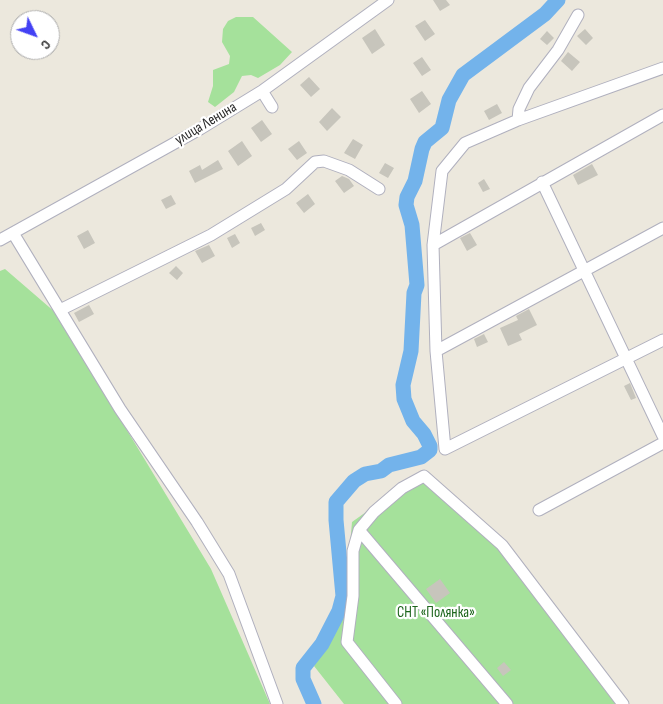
<!DOCTYPE html>
<html>
<head>
<meta charset="utf-8">
<style>
  body { margin:0 }
  #map { position:relative; width:663px; height:704px; overflow:hidden; background:#ece8dd; font-family:"Sofia Sans Condensed",sans-serif }
  canvas { display:block }
  .north { position:absolute; left:10px; top:10px; width:50px; height:50px; box-sizing:border-box; background:#fff; border:1px solid #aaa; border-radius:50%; rotate:132deg; font-size:14px; font-weight:700; line-height:20px; text-align:center; color:#2a2a2a }
  .north::after { content:''; display:block; margin:auto; width:18px; height:22px; background:#4341f4; clip-path:polygon(50% 0,100% 100%,50% 72%,0 100%) }
</style>
</head>
<body>
<div id="map">
<canvas width="663" height="704"></canvas>
<div class="north">С</div>
</div>
<script>
const g = document.querySelector('canvas').getContext('2d');
g.lineJoin = 'round';
function fill(path, color) { g.fillStyle = color; g.fill(path, 'evenodd'); }
const poly = rows => new Path2D(rows.map(r => 'M' + r).join(''));
function strokePath(path, color, width, dash) { g.strokeStyle = color; g.lineWidth = width; g.lineCap = dash ? 'butt' : 'round'; g.setLineDash(dash || []); g.stroke(path); }
function label(font, color, halo, rows, align = 'center') {
  g.font = font + ' "Sofia Sans Condensed",sans-serif'; g.lineWidth = 4.5; g.setLineDash([]); g.textBaseline = 'middle'; g.strokeStyle = halo; g.fillStyle = color; for (const [text, x, y, turn = 0] of rows) {
    g.save(); g.translate(x, y); g.rotate((+turn || 0) * Math.PI / 180); g.textAlign = isNaN(turn) ? turn : align; if (halo) g.strokeText(text, 0, 0); g.fillText(text, 0, 0); g.restore();
  }
}
fill(poly([
  [236,17,253,17,292,52,280,65,258,78,251,75,242,76,234,92,215,107,208,102,213,86,213,70,229,64,230,56,222,42,223,29,228,21],
  [5,269,56,313,211,569,270,704,0,704,0,271],
  [422,472,497,544,628,704,344,704,314,666,344,615,352,522]
]), '#a5e19b');
strokePath(poly([
  [314,704,303,679,303,668,322,644,339,611,343,596,336,520,336,502,354,481,365,474,381,471,389,465,421,457,430,450,430,446,424,434,413,421,404,399,403,385,411,351,414,293,417,285,412,225,406,205,407,197,415,181,422,149,425,142,442,128,449,100,463,75,545,14,558,0]
]), '#73b3eb', 15);
fill(poly([
  [433,0,446,0,450,5,440,11],
  [425,20,435,34,425,41,415,26],
  [375,29,385,45,372,54,362,38],
  [585,29,593,38,586,45,577,36],
  [547,31,554,38,547,45,540,39],
  [568,52,580,62,572,71,561,61],
  [422,57,431,70,422,76,413,63],
  [309,77,320,89,311,97,300,85],
  [422,91,431,104,419,113,410,99],
  [497,104,502,113,489,120,484,111],
  [332,108,341,117,327,131,319,122],
  [262,120,272,134,261,142,251,128],
  [353,139,363,145,355,159,344,153],
  [242,141,252,156,238,166,228,151],
  [299,141,307,153,297,160,288,149],
  [218,160,223,169,195,183,189,171,200,165,202,170],
  [385,163,394,168,388,178,379,173],
  [592,164,598,175,578,185,573,175],
  [342,176,349,179,354,186,344,193,335,181],
  [484,179,490,189,483,192,478,183],
  [308,194,315,204,304,213,296,203],
  [171,195,176,204,166,209,161,200],
  [261,223,265,230,255,236,251,228],
  [88,230,95,243,84,249,77,236],
  [470,233,477,245,467,251,460,238],
  [235,234,240,243,232,248,227,238],
  [209,245,215,256,202,263,195,251],
  [176,266,183,273,177,280,169,273],
  [89,305,94,314,79,322,74,313],
  [529,309,537,325,519,334,522,340,508,346,500,328,518,320,516,316],
  [484,334,488,342,477,347,474,339],
  [630,383,636,398,631,400,624,386],
  [440,579,450,593,436,603,426,589],
  [504,662,511,670,503,676,497,668]
]), '#c7c5bc');
const minor = poly([
  [663,68,518,120,465,143,442,171,433,245,436,351,445,449,663,340],
  [262,91,272,107],
  [518,120,519,109,529,88,558,50,578,15],
  [542,182,663,436],
  [13,233,120,409,197,522,229,574,277,704],
  [0,240,200,129,262,91,388,0],
  [433,245,663,115],
  [60,310,211,235,286,189,315,162,324,161,349,170,379,189],
  [436,351,663,228],
  [539,510,663,443],
  [359,530,507,704],
  [396,704,347,642,353,596,353,551,359,530,374,512,402,488,424,476,502,545,623,704]
]);
strokePath(minor, '#b0b0be', 13);
strokePath(minor, '#fff', 11);
label('15px', '#2a2a2a', '#fff', [
  ["улица Ленина",206,124,-31]
]);
label('15px', '#1d651c', '#fff', [
  ["СНТ «Полянка»",436,613]
]);
</script>
</body>
</html>
